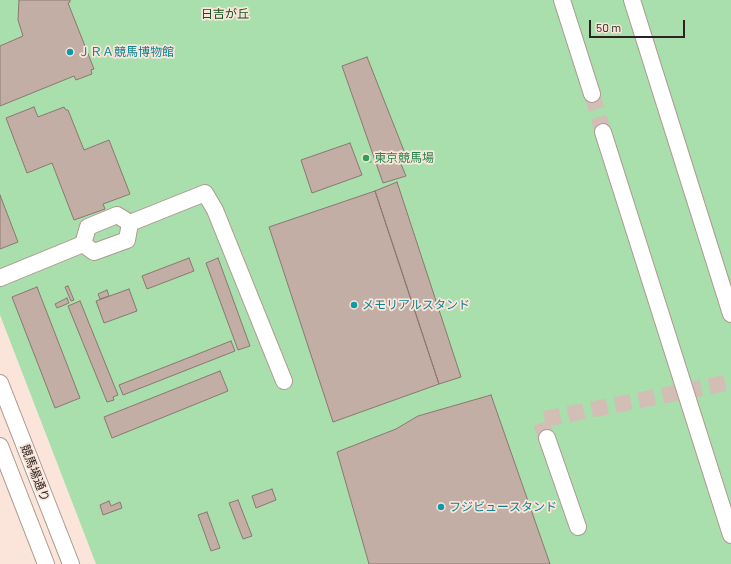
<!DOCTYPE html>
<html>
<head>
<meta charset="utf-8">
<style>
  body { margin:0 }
  #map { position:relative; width:731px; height:564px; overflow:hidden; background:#fbe5da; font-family:Barlow,sans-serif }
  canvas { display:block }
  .scale { position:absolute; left:589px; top:20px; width:96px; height:18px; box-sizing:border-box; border:2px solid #2c2420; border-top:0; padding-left:5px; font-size:12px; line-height:14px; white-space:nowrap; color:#2c2420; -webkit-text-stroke:3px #fbe5da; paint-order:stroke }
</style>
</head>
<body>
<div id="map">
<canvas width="731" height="564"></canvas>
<div class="scale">50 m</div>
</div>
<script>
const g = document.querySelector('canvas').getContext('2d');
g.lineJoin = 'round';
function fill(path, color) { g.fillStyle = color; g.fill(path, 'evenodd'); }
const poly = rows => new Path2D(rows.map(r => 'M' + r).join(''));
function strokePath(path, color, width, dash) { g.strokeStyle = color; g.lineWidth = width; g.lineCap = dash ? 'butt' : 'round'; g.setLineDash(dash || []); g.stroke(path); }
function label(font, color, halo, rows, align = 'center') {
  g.font = font + ' Barlow,"Noto Sans JP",sans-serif'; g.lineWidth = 3.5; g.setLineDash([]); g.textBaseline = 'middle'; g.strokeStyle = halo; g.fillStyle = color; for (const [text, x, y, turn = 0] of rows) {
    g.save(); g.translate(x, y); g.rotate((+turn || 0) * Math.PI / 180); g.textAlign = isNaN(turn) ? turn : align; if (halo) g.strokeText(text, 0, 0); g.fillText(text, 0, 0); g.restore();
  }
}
fill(poly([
  [0,0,731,0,731,564,96,564,0,315]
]), '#a8dfac');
const building = poly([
  [19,0,70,0,70,2,68,3,94,69,91,70,92,74,76,80,74,76,0,106,0,46,23,36,18,20,19,0],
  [367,57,408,161,401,164,406,176,383,183,342,66,367,57],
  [34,107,38,117,64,107,66,110,68,110,84,150,109,140,130,194,103,204,105,209,74,220,52,163,27,173,6,118,34,107],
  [350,143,362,175,312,193,301,160,350,143],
  [397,182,461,377,439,384,375,191,397,182],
  [375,191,439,384,333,422,269,227,375,191],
  [0,195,18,242,0,249,0,195],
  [189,258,194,271,147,289,142,276,189,258],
  [218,258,250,346,238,350,206,263,218,258],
  [68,286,74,300,71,301,65,287,68,286],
  [37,287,80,398,55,408,12,297,37,287],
  [129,289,137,311,104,323,96,301,129,289],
  [107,290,109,296,100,299,98,294,107,290],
  [67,298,69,303,57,308,55,304,67,298],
  [80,301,118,395,113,397,114,400,107,402,68,306,80,301],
  [231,341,235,351,123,395,119,385,231,341],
  [220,371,228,391,112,438,104,417,220,371],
  [491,395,550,564,369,564,337,452,396,429,418,416,491,395],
  [272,489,276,500,256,508,252,496,272,489],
  [238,500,252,536,243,539,229,503,238,500],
  [109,501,111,506,120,502,122,508,103,515,100,505,109,501],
  [207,512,220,548,211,551,198,515,207,512]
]);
fill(building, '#c2aea4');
strokePath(building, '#8b786f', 1);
strokePath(poly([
  [592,94,603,132],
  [547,438,540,420,731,382]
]), '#d2beb5', 16, [16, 8]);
const minor = poly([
  [562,0,592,94],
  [632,0,731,314],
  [603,132,731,535],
  [83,244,88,227,117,215,130,223],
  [0,278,83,244,94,252,127,240,130,223,205,193,215,210,284,381],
  [0,383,71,564],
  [547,438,578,527],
  [0,446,46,564]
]);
strokePath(minor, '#ad998f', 18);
strokePath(poly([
  [369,158,372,165]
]), '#8f8079', 2.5, [1, 3]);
strokePath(minor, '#fff', 16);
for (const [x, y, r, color] of [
  [70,52,4,"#0f9aa8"],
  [366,158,4,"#2e9e5b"],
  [354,305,4,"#0f9aa8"],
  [441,507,4,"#0f9aa8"]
]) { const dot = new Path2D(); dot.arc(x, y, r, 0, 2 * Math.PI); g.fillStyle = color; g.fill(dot); strokePath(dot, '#fbe5da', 1.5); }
label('12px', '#10511e', '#fbe5da', [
  ["日吉が丘",225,14]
]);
label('12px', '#0d838f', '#fbe5da', [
  ["ＪＲＡ競馬博物館",78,52],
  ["メモリアルスタンド",362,305],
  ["フジビュースタンド",449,507]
], 'left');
label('12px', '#27864d', '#fbe5da', [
  ["東京競馬場",374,158]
], 'left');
label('12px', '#2c2420', '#fbe5da', [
  ["競馬場通り",35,473,69]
]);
</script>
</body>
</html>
